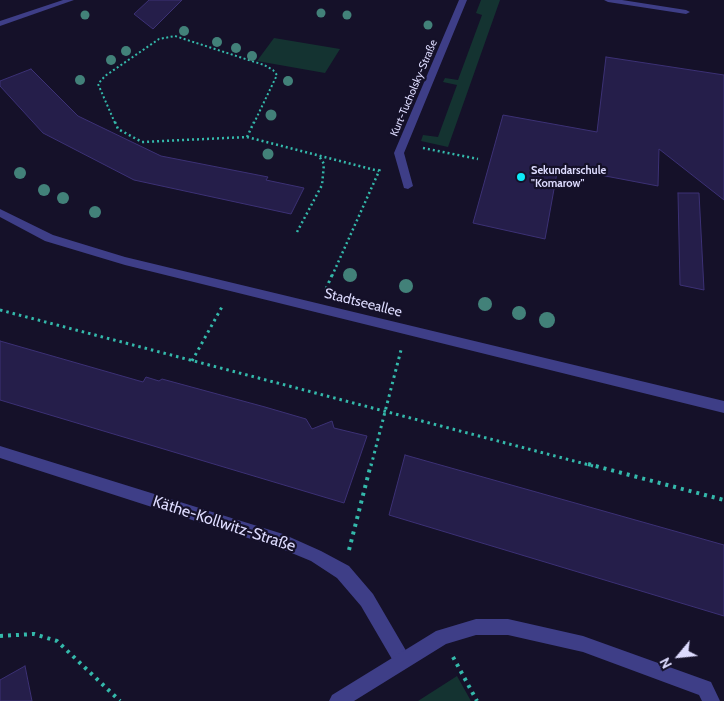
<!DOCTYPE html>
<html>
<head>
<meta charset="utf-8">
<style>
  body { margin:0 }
  #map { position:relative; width:724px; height:701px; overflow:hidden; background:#151129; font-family:Cabin,sans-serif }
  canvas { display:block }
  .north { position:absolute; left:654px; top:631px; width:50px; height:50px; -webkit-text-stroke:4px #151129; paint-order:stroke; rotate:242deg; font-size:14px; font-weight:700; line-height:20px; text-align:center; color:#dddbfe }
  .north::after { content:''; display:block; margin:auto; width:18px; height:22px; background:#dddbfe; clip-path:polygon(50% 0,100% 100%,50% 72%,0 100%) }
</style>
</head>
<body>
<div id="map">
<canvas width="724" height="701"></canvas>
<div class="north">N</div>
</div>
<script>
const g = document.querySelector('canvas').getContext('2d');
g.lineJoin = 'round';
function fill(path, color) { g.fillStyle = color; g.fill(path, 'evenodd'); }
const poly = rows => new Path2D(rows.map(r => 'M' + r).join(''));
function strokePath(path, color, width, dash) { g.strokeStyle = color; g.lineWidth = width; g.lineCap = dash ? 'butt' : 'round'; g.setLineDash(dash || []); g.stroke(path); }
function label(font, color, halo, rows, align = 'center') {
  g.font = font + ' Cabin,sans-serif'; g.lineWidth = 4.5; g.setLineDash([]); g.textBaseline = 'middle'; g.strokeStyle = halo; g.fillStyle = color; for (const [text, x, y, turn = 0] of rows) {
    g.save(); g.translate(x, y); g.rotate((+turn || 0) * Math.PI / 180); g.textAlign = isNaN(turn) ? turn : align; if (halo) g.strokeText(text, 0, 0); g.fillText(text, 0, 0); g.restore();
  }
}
fill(poly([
  [481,0,500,0,448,147,421,141,423,135,438,137,457,85,443,82,445,78,458,80,482,15,476,13],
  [274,38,340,49,325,73,257,61],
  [457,676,471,701,418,701]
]), '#143331');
const building = poly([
  [149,0,182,0,153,29,134,14,149,0],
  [606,57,724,75,724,200,659,149,658,186,558,167,545,239,473,223,503,115,597,132,606,57],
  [31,69,78,116,161,156,268,177,266,180,304,188,291,214,134,180,43,133,0,86,0,81,31,69],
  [678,193,699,193,704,290,680,285,678,193],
  [0,341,143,382,146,377,159,381,162,379,265,407,306,419,312,429,332,421,334,428,367,436,344,503,0,400,0,341],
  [405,455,724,545,724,616,389,515,405,455],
  [25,666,32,701,0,701,0,680,25,666]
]);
fill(building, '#251e4a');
strokePath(building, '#3c3175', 1);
strokePath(poly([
  [115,123,98,84,105,76,159,39,175,36,264,65,273,70,277,75,254,123]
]), '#34b9ab', 2, [2, 2.5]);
strokePath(poly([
  [115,122,118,129,142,142,247,137],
  [247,137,379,171],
  [247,137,254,122],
  [423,148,478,159],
  [297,232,322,185,324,164,319,156],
  [332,276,380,169]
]), '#34b9ab', 2.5, [2, 3]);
strokePath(poly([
  [326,289,332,275],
  [0,310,593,466],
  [192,361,223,305],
  [371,466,401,350]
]), '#34b9ab', 3, [2.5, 4]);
strokePath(poly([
  [588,464,724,500],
  [349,550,371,464],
  [0,636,34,634,57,641,120,701],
  [453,657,477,701]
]), '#34b9ab', 4, [3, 5]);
fill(poly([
  [0,446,283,534,321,551,349,566,373,594,408,654,411,660,408,666,402,669,396,666,361,606,337,578,311,561,282,549,0,458,0,446]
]), '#3e3e87');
fill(poly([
  [459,0,467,0,404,153,413,186,408,189,404,188,394,153,459,0],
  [604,0,622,0,686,10,690,12,686,14,608,2,604,0],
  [0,209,53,235,125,257,724,401,724,413,125,265,45,241,0,217,0,209],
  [476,619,508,619,583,636,711,682,720,701,702,701,699,695,583,652,508,635,476,635,446,644,354,701,329,701,332,695,436,631,476,619]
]), '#3e3e87');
fill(poly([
  [63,0,74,0,0,26,0,21,63,0]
]), '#3e3e87');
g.fillStyle = '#428179';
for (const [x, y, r] of [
  [321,13,4.5],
  [85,15,4.5],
  [347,15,4.5],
  [428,25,4.5],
  [184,31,5],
  [217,42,5],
  [236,48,5],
  [126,51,5],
  [252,56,5],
  [111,60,5],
  [80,80,5],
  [288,81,5],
  [271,115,5.5],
  [268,154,5.5],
  [20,173,6],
  [44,190,6],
  [63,198,6],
  [95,212,6],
  [350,275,7],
  [406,286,7],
  [485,304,7],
  [519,313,7],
  [547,320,8]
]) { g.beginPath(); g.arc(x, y, r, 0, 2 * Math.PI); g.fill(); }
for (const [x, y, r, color] of [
  [521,177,5,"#0de9f8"]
]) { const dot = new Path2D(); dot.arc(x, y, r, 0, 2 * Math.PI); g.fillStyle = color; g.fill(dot); strokePath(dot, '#151129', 2); }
label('11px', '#dddbfe', '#151129', [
  ["Kurt-Tucholsky-Straße",414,88,-67]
]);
label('bold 11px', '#dddbfe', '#151129', [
  ["Sekundarschule",531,171],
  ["\"Komarow\"",531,184]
], 'left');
label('14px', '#dddbfe', '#151129', [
  ["Stadtseeallee",363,303,14]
]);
label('16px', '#dddbfe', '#151129', [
  ["Käthe-Kollwitz-Straße",224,524,18]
]);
</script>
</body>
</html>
